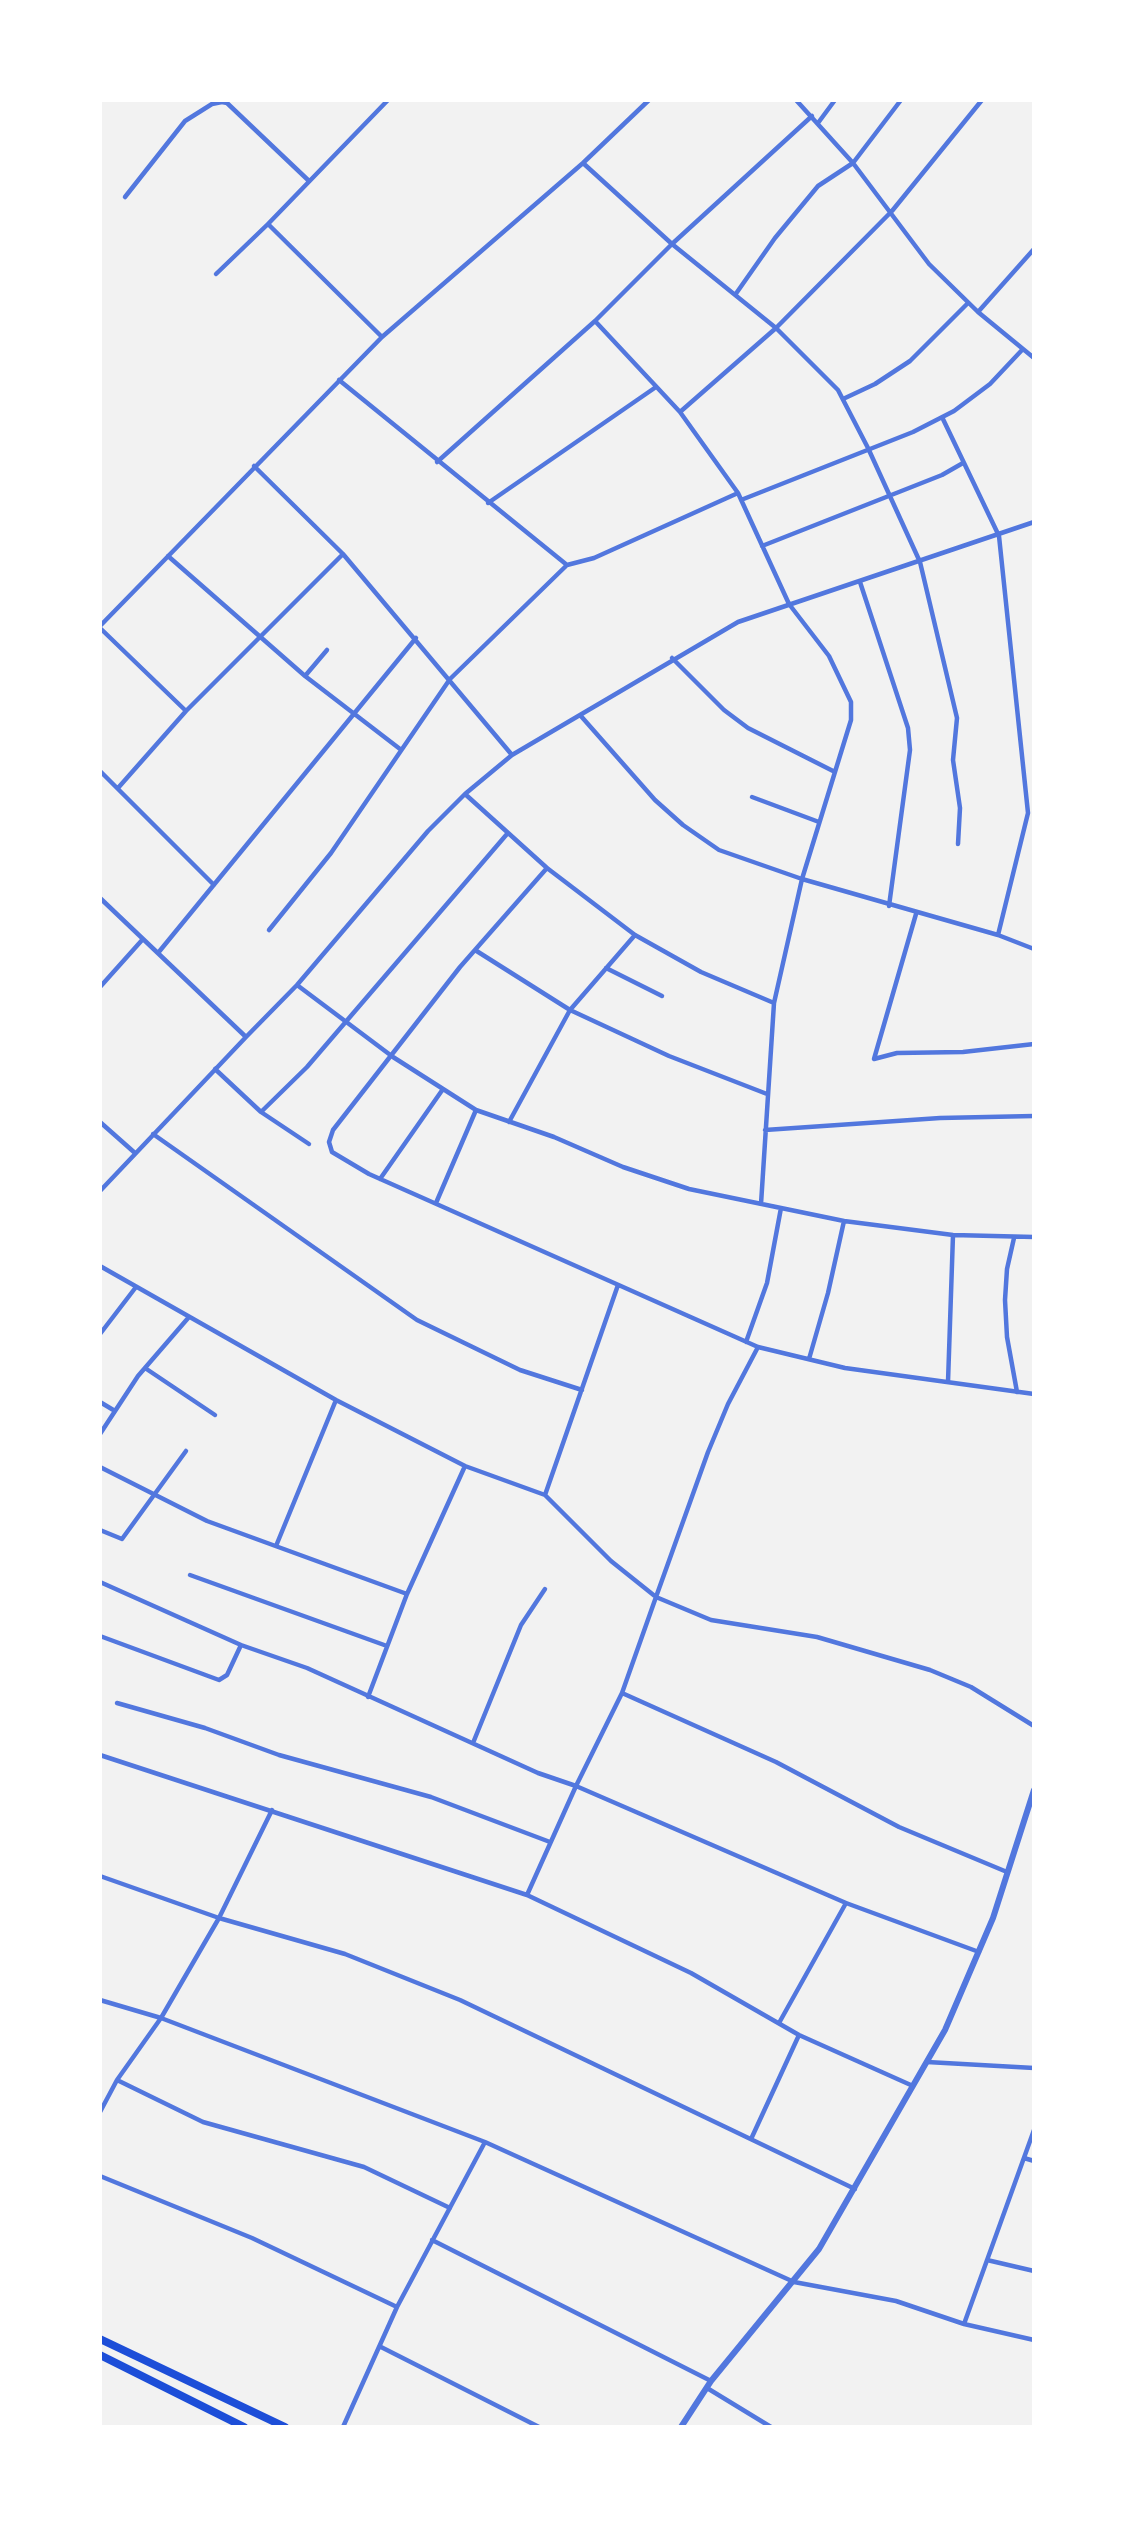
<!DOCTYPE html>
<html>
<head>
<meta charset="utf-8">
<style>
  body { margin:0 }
  #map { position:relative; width:1134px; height:2527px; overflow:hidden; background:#f2f2f2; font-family:Arial,sans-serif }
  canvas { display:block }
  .frame { position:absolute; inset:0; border:102px solid #fff; pointer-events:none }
</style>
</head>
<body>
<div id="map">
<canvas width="1134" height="2527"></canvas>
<div class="frame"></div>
</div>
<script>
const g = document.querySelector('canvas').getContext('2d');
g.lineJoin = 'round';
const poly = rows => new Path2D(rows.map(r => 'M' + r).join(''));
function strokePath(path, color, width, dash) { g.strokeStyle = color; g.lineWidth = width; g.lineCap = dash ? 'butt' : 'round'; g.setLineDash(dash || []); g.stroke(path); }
strokePath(poly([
  [796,100,853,163,929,264,978,312,1034,358],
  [818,123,835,100],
  [583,163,672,244,776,328,838,390,868,448,920,562,957,718,953,760,960,808,958,844],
  [125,197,185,121,212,104,222,102,227,103,308,180],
  [216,274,268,224],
  [735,295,775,238,818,186,853,163,901,100],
  [978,312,1034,249],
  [595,321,680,412,738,493,789,604,829,656,851,702,851,720,802,879,774,1003,761,1204],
  [382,337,583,163,649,100],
  [339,380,567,565],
  [843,399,875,384,910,361,968,303],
  [680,412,776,328,892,211,982,100],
  [942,417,999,536,1028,813,998,935],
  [437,462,595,321,672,244,812,116],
  [741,500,913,432,954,411,990,384,1022,350],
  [488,503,656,387],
  [762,546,942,475,963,463],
  [343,554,512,755],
  [168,556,305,676,400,749],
  [860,582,908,728,910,750,889,906],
  [100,626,382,337,268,224,388,100],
  [100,628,186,711],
  [672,658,724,710,748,728,835,772],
  [305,676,327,650],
  [580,715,655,800,683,825,719,850,802,879,998,935,1034,949],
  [100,771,214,885],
  [118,788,186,711,343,554,254,466],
  [465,794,512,755,738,622,1034,522],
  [752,797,819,822],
  [547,868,635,935,701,972,774,1003],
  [100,898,246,1037,297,985,428,831,465,794,547,868,460,967,333,1130,329,1142,332,1152,369,1174,758,1347,845,1368,1034,1394],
  [269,930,331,853,450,679,567,565,594,558,738,493],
  [475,950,570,1010,669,1056,767,1094],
  [158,953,416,638],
  [606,968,662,996],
  [297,985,393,1057,476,1110,554,1137,623,1167,689,1189,844,1221,953,1235,1034,1237],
  [100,987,143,939],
  [874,1059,897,1053,963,1052,1034,1044],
  [874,1059,916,914],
  [215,1069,261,1112,309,1144],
  [261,1112,307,1067,507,834],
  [100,1122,135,1153],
  [509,1122,570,1010,635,935],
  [765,1130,940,1118,1034,1116],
  [153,1134,417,1320,520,1370,582,1390],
  [380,1179,443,1089],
  [100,1191,246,1037],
  [436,1203,476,1110],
  [1014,1238,1007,1269,1005,1300,1007,1337,1017,1392],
  [100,1266,336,1400,465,1466,545,1495,611,1561,656,1597,622,1693,576,1786,538,1773,307,1668,241,1645,227,1675,219,1680,100,1636],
  [100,1334,136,1287],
  [746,1342,767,1283,781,1208],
  [758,1347,728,1404,708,1452,656,1597,711,1620,817,1637,930,1670,971,1687,1034,1726],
  [809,1359,828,1293,844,1221],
  [145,1368,215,1415],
  [948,1382,953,1235],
  [100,1402,115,1411],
  [100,1434,138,1376,189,1317],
  [100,1467,207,1521,407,1594],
  [545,1495,618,1285],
  [100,1530,122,1539,186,1451],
  [276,1546,336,1400],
  [190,1575,387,1646],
  [100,1582,241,1645],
  [622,1693,776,1762,899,1827,1007,1872],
  [368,1697,407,1594,465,1466],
  [117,1703,205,1728,279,1755,431,1797,550,1842],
  [473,1743,521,1625,545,1589],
  [100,1755,527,1895,691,1973,799,2035,913,2086],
  [100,1876,219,1918,345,1954,460,2000,855,2189],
  [527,1895,576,1786,846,1903,979,1952],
  [100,2000,161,2018,485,2142],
  [779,2023,846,1903],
  [927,2062,1034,2068],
  [117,2080,203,2122,364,2167,450,2208],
  [100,2112,117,2080,161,2018,219,1918,272,1810],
  [752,2137,799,2035],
  [1024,2158,1034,2161],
  [100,2176,252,2238,397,2307],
  [432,2240,711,2381],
  [987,2260,1034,2271],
  [964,2324,1034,2130],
  [381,2347,539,2427],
  [707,2388,771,2427],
  [343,2427,397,2307,485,2142,794,2282,896,2301,964,2324,1034,2340]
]), '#5277de', 4.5);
strokePath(poly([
  [681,2427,711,2381,819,2249,945,2030,993,1918,1034,1790]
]), '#5277de', 6);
strokePath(poly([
  [100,2339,285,2427],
  [100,2355,244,2427]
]), '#1d4ed8', 8);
</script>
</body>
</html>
